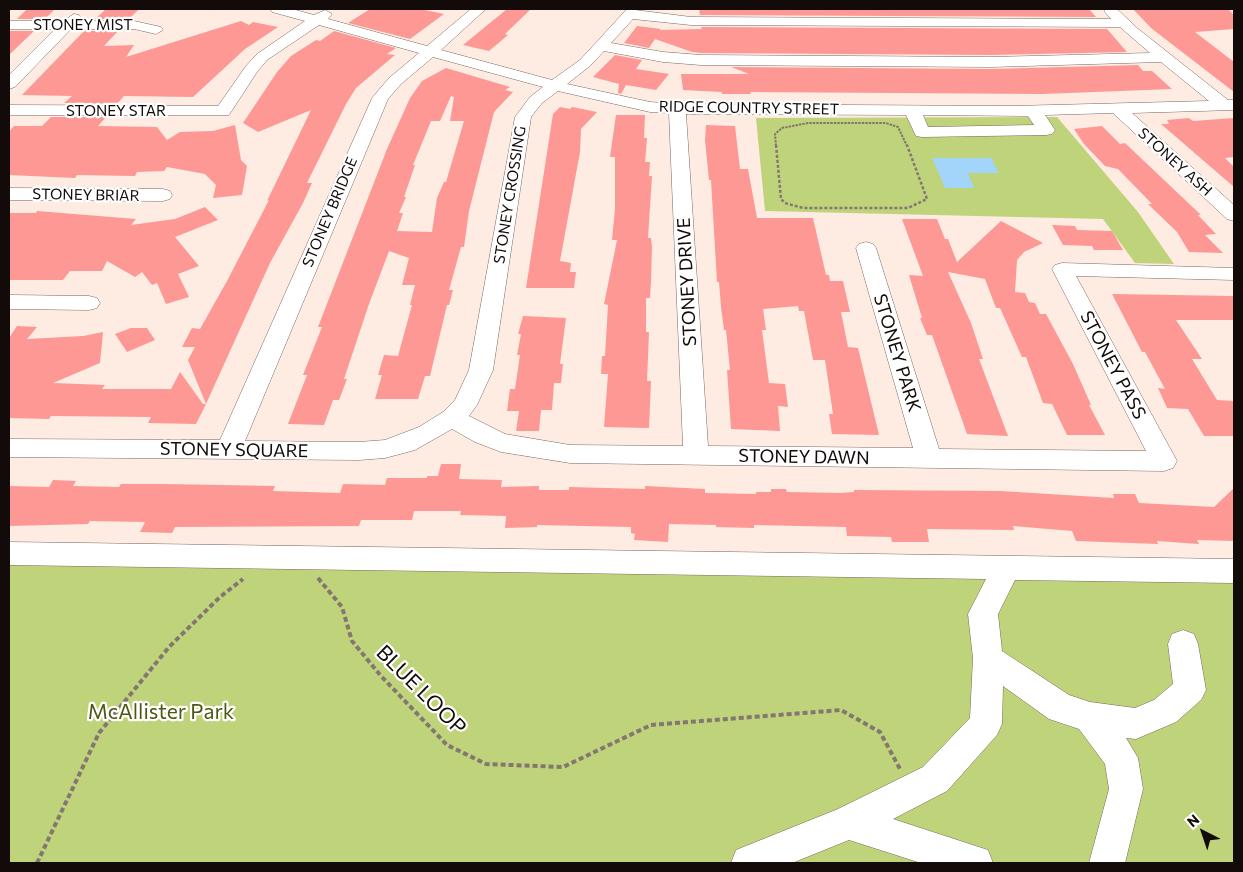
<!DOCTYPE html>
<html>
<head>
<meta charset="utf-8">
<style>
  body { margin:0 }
  #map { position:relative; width:1243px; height:872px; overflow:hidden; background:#feebe2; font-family:Commissioner,sans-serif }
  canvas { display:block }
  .frame { position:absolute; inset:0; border:10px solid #120b09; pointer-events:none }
  .north { position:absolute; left:1178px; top:807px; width:50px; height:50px; -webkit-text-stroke:4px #fff; paint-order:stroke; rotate:319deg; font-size:14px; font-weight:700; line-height:20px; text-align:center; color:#120b09 }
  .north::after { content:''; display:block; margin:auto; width:18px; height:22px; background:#120b09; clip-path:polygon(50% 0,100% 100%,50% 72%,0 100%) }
</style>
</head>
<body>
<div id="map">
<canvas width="1243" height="872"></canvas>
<div class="frame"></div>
<div class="north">N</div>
</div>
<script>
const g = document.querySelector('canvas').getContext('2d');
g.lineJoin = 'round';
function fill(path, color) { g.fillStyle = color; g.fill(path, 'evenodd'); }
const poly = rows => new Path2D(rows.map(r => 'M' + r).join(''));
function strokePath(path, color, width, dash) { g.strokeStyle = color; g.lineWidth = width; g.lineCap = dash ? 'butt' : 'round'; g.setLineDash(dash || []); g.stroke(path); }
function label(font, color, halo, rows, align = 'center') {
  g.font = font + ' Commissioner,sans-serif'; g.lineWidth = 4.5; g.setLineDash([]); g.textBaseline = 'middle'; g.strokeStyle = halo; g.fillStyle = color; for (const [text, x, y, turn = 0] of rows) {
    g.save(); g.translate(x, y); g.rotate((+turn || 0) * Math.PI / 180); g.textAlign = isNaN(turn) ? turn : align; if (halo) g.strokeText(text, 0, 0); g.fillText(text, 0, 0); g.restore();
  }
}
fill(poly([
  [1057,117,1138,212,1174,264,1135,263,1103,219,765,211,756,118],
  [9,559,1234,579,1234,863,9,863]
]), '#bfd37a');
fill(poly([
  [932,158,991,158,999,173,968,173,974,188,945,188]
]), '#a2d5f9');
fill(poly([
  [27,9,55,9,45,19,17,19],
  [106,9,139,9,129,19,95,19],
  [370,9,420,9,444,14,410,39,348,23],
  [507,9,531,9,505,34,508,35,489,51,463,45],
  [699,9,1089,9,1096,17,700,15],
  [1133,9,1228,9,1234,15,1234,29,1195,32,1234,62,1234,92,1151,28],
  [241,21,249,25,253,22,278,27,245,49,193,97,124,96,117,104,64,103,72,96,22,95,84,31,118,31,104,46,134,45,126,57],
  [637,26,661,29,660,30,702,29,701,27,1107,29,1127,52,991,55,701,53,692,52,655,39,649,48,624,43],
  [9,31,34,31,9,55],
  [334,31,396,48,387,54,395,55,356,88,346,104,307,183,312,183,303,203,270,263,206,404,188,360,195,347,182,347,192,328,200,329,227,281,269,200,267,201,311,110,258,132,243,123,277,72,291,56,316,40,320,41],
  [615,55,642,60,636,69,669,74,656,90,626,85,621,94,618,93,619,84,593,77],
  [1138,65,1143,71,1152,71,1172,89,1042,94,750,92,751,94,722,94,722,92,683,90,681,74,749,74,731,67,991,69],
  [446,68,510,87,505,90,513,92,494,112,469,211,464,247,461,247,449,290,453,290,449,305,447,305,430,376,425,376,418,399,375,399,382,375,378,375,384,355,398,356,412,305,410,305,415,285,402,285,409,258,389,251,369,304,344,379,347,379,339,400,333,400,324,425,288,424,307,375,303,375,322,327,318,327,387,149,410,98,422,81],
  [451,96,454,97,450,121,464,121,446,182,444,182,437,198,432,232,397,231,403,213,399,213,406,197,404,197,415,165,413,165,431,121,440,121],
  [560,107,570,109,572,107,597,112,581,129,580,152,560,261,571,263,570,272,576,272,574,288,526,288,553,114],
  [616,115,645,115,644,138,647,138,645,162,650,162,649,176,652,176,648,238,651,238,652,247,651,281,650,298,646,298,646,332,649,332,647,381,651,381,649,428,604,427,608,374,601,374,602,356,605,356,608,305,604,304,617,240,612,240,615,209,615,157,610,157],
  [51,117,106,117,98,126,157,127,167,140,180,132,213,131,235,125,241,160,247,166,242,195,213,198,216,185,205,174,167,167,164,171,137,172,135,176,77,175,75,178,9,175,9,132,14,126,42,126],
  [1189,118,1193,121,1234,118,1234,157,1225,158,1234,167,1234,187,1161,124,1169,124,1167,120],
  [706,125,735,126,740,169,748,169,757,218,813,218,826,275,829,275,830,281,843,281,850,312,841,312,848,347,858,348,879,435,832,434,829,414,833,414,825,360,813,360,804,311,799,311,798,306,763,309,766,330,762,330,769,383,785,384,788,407,778,406,780,431,731,429,727,370,730,370,726,330,724,330,721,307,719,282,717,282,711,180,709,180,705,140],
  [1102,126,1120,144,1125,143,1201,215,1198,215,1216,234,1205,235,1223,253,1189,252,1177,232,1148,204,1152,204,1118,169,1105,166,1084,144,1074,129],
  [205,207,218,220,175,237,199,266,178,274,189,297,166,304,157,283,152,285,142,272,135,277,107,261,102,271,70,271,63,280,9,280,9,213,36,213,37,211,136,219,131,225,175,219],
  [902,219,937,219,945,239,948,239,957,262,1001,221,1043,243,1024,252,1017,260,1015,292,1025,293,1029,302,1035,303,1040,314,1046,314,1073,364,1091,405,1089,405,1105,435,1067,435,1052,404,1043,403,1026,357,1022,357,1000,308,996,308,985,279,948,272,971,323,983,359,979,359,1008,436,967,434,932,335,927,335,920,318,922,318,909,275,923,276],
  [1052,225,1075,226,1077,230,1112,231,1123,250,1094,250,1092,246,1063,245],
  [1112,294,1234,296,1234,320,1176,320,1202,359,1192,359,1217,400,1234,401,1234,436,1204,436,1188,409,1167,408,1158,388,1165,389,1145,352,1142,352],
  [523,316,566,318,560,364,563,364,561,383,554,383,552,410,541,410,539,431,516,431,519,411,507,411,510,389,515,389,520,355,517,355,521,334,518,334],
  [17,326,37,327,27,339,83,336,103,332,100,363,53,383,105,385,102,389,171,389,180,372,203,404,206,404,196,424,148,423,151,417,51,416,49,419,9,418,9,338],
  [131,328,147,328,155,340,127,352,115,334],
  [441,464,461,464,459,479,502,480,501,487,539,486,539,490,569,490,569,487,645,489,645,486,705,489,705,493,756,494,756,492,771,492,771,489,786,489,787,492,840,493,854,492,854,490,1000,491,1114,498,1113,494,1135,494,1139,503,1214,507,1234,488,1234,541,1197,540,1199,544,1157,541,1158,544,1076,541,1072,531,1013,526,1014,530,927,529,929,542,892,542,891,537,847,536,846,527,754,525,754,528,716,527,716,525,669,524,668,542,634,540,635,534,631,533,631,527,537,525,537,527,505,528,506,516,460,515,461,511,414,511,412,520,361,520,359,526,175,527,172,533,140,532,145,522,90,521,88,524,9,526,9,486,49,487,53,480,76,481,73,486,119,487,121,484,164,484,275,486,273,491,340,493,343,484,385,485,387,478,427,478,427,476,438,476]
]), '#fd9894');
const minor = poly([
  [270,9,292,9,314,15,325,10,332,14,328,19,427,46,471,9,486,9,441,50,552,80,580,60,627,9,691,17,1111,19,1104,11,1106,9,1117,9,1137,28,1228,100,1234,100,1234,110,1132,113,1234,205,1234,221,1227,219,1113,113,1045,115,1055,130,1052,134,1046,135,922,137,916,136,906,115,686,114,708,446,913,448,856,248,859,244,866,242,873,244,876,248,939,449,1146,451,1052,269,1055,265,1062,263,1234,268,1234,280,1076,276,1177,461,1173,468,1164,471,570,463,501,452,475,442,452,429,415,450,385,458,359,460,9,457,9,439,220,440,372,98,389,78,419,53,319,25,267,60,257,72,229,115,9,115,9,105,218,106,246,66,257,54,305,21,272,12,270,9],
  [633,19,691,25,1120,27,1150,53,991,57,701,55,663,52,611,43,633,19],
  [604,51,663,62,701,65,991,67,1161,62,1209,101,1013,106,677,104,650,102,567,84,590,66,604,51],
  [433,57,543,87,530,97,515,117,469,370,455,400,443,412,419,427,385,440,359,442,245,441,388,99,401,84,433,57],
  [558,91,650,112,669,113,683,446,570,445,505,434,469,416,477,405,493,370,531,117,542,103,558,91],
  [923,115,1028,116,1034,125,928,127,923,115],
  [74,14,79,15,81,18,79,21,134,21,161,27,163,30,156,34,134,29,71,29,15,87,9,89,9,75,55,29,9,29,9,21,63,21,74,14],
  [9,188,163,189,170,191,172,195,170,199,163,201,9,200,9,188],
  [9,295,89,296,97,298,100,303,97,308,89,310,9,309,9,295],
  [9,542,1234,559,1234,583,1015,580,998,614,1002,651,1069,695,1090,702,1135,708,1154,700,1173,684,1168,644,1172,634,1183,630,1194,634,1198,644,1206,690,1201,700,1176,722,1136,739,1126,738,1138,758,1143,789,1125,863,1089,863,1109,789,1105,764,1079,729,1049,719,1003,686,1002,724,997,735,947,791,893,819,988,850,993,863,921,863,849,840,792,863,731,863,736,850,838,809,923,767,970,718,973,658,968,614,986,579,9,565,9,542]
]);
strokePath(minor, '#796861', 1);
strokePath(poly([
  [776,146,775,134,782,128,808,123,886,123,898,127,907,146]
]), '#847772', 2, [2.5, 1]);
strokePath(poly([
  [776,145,781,199,785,203,803,208,908,208,927,199,907,145]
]), '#847772', 2.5, [3, 2]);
strokePath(poly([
  [318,578,342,607,352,641,381,676,447,745,486,764,563,767,651,725,841,710,880,732,900,769],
  [37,863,99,733,169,647,220,597,243,579]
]), '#847772', 4, [5, 3]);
fill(minor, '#fff');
label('15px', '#120b09', '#fff', [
  ["STONEY MIST",83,25],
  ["RIDGE COUNTRY STREET",749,108,1],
  ["STONEY STAR",116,111],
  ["STONEY ASH",1175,162,42],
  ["STONEY BRIAR",86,195,1],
  ["STONEY CROSSING",510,195,-81],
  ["STONEY BRIDGE",330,212,-67]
]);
label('18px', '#120b09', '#fff', [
  ["STONEY DRIVE",687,282,-93],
  ["STONEY PARK",897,353,73],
  ["STONEY PASS",1113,365,62],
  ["STONEY SQUARE",234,450,1],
  ["STONEY DAWN",804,457,1]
]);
label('21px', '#120b09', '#fff', [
  ["BLUE LOOP",421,690,45]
]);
label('21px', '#4c5814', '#fff', [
  ["McAllister Park",161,712]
]);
</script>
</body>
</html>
